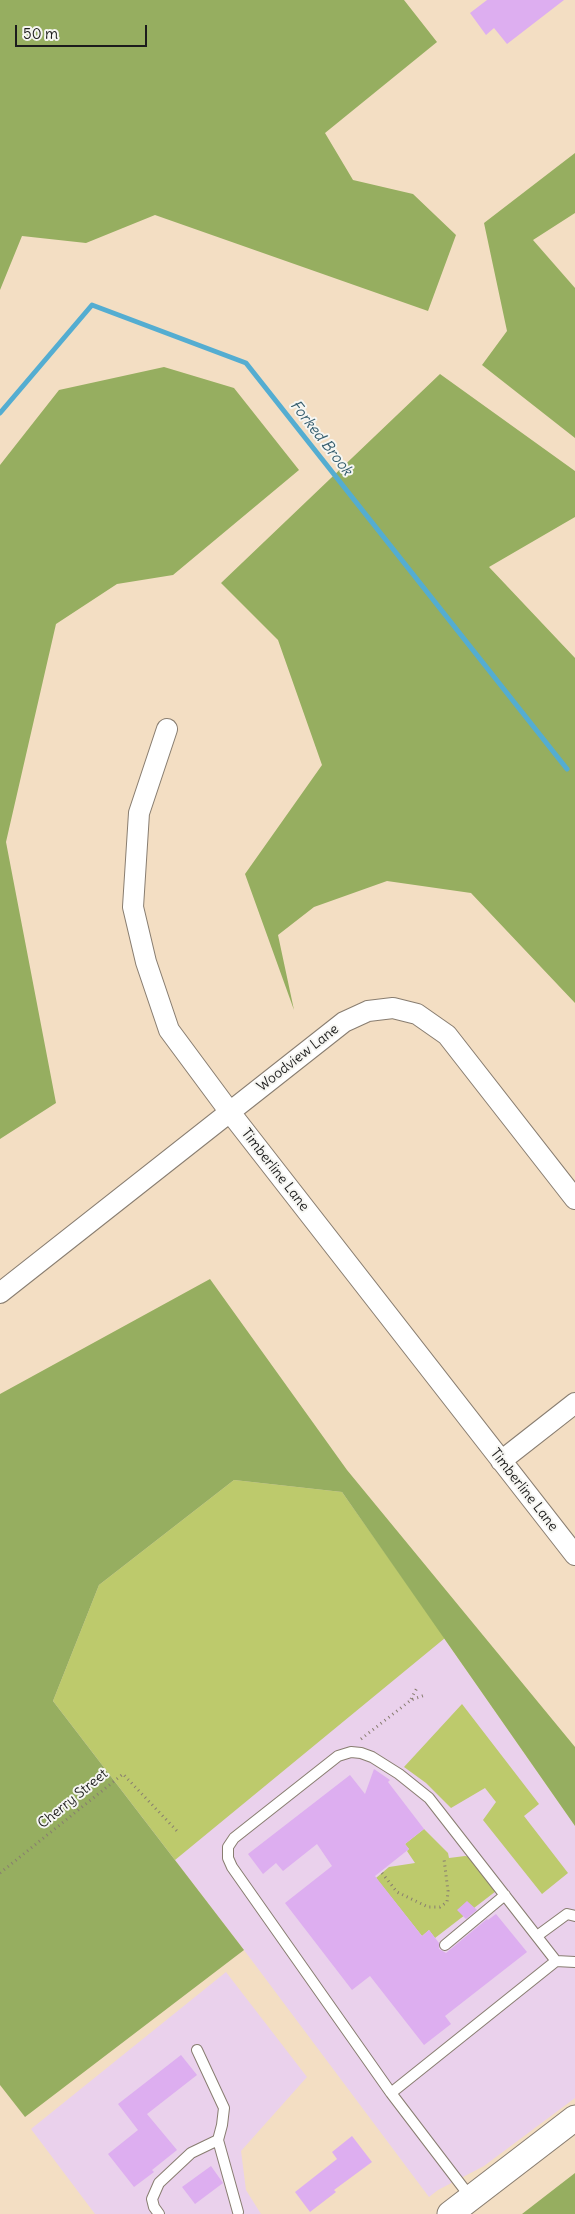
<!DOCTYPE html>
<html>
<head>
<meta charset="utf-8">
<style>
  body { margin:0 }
  #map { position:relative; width:575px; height:2214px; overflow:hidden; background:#f3dec3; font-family:Delius,sans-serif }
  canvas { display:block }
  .scale { position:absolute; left:15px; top:25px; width:132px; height:22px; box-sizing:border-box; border:2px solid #1c1c1c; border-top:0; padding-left:6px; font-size:15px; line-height:18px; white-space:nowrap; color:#1c1c1c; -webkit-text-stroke:4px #f6f6f2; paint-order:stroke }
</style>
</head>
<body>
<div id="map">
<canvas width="575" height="2214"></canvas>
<div class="scale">50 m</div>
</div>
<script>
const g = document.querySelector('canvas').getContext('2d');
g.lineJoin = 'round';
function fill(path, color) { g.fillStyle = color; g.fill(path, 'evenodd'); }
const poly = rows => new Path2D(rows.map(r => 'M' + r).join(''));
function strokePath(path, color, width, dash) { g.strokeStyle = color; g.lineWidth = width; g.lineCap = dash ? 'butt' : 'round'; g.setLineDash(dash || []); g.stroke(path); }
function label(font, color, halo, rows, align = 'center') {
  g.font = font + ' Delius,sans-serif'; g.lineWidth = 4; g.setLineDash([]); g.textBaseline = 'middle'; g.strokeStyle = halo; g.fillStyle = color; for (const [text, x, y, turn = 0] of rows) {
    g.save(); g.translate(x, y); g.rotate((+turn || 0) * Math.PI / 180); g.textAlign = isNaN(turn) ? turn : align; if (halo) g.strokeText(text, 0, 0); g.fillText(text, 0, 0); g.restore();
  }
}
fill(poly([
  [342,1492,575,1826,575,2098,484,2166,438,2190,429,2197,244,1950,53,1701],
  [226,1972,307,2077,241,2151,246,2190,261,2214,95,2214,31,2129]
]), '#ead1ec');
fill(poly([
  [234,1480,342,1492,445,1638,175,1860,53,1701,99,1585],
  [462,1704,539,1804,524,1816,568,1873,542,1894,483,1820,496,1802,485,1788,451,1808,426,1783,404,1767],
  [424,1829,448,1853,449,1858,465,1856,476,1858,500,1888,435,1938,429,1930,422,1936,376,1878,389,1867,415,1863,407,1851,409,1849,405,1844]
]), '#bdca6c');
fill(poly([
  [0,0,404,0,437,42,325,133,353,180,413,194,456,235,428,311,155,215,86,243,22,236,0,290],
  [575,153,575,213,533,240,575,288,575,438,482,365,507,331,484,223],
  [164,367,234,388,299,470,173,575,117,584,56,624,6,842,56,1103,0,1139,0,465,59,390],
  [440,374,575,471,575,517,489,567,575,658,575,1003,471,893,387,881,314,907,278,935,294,1010,245,874,322,765,278,640,221,583],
  [210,1279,347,1470,575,1747,575,1826,342,1492,234,1480,99,1585,53,1701,244,1950,25,2117,0,2085,0,1394],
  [575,2173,575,2214,522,2214]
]), '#96ae60');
strokePath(poly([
  [0,413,92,305,246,363,567,769]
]), '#54add1', 5);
fill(poly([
  [487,0,564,0,507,44,494,28,486,35,470,13],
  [374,1769,390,1780,388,1782,424,1829,405,1844,409,1849,375,1876,422,1936,429,1930,439,1943,439,1949,446,1953,487,1919,488,1920,496,1914,527,1952,445,2016,451,2024,424,2045,370,1976,352,1990,285,1903,332,1866,317,1844,283,1871,276,1863,263,1874,248,1854,350,1775,365,1794],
  [467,1901,477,1910,466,1919,457,1910],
  [181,2055,197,2075,147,2114,177,2150,152,2170,154,2172,134,2187,108,2154,138,2130,118,2104],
  [352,2136,372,2162,334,2190,336,2192,310,2212,295,2192,337,2159,332,2152],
  [211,2166,223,2183,195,2204,182,2187]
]), '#ddaef0');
const service = poly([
  [537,1936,567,1914,575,1916],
  [445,1945,505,1895],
  [391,2093,556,1961,575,1962],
  [218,2140,238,2212],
  [471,2198,391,2093,232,1867,228,1858,228,1847,234,1838,338,1756,351,1752,361,1753,372,1757,399,1774,429,1798,556,1961],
  [159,2214,154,2207,152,2199,159,2183,191,2153,218,2140,222,2125,224,2108,197,2050]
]);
const minor = poly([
  [167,729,139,813,133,907,146,962,169,1030,229,1111,575,1555],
  [0,1293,344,1022,368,1011,393,1008,417,1014,447,1035,575,1199],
  [501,1461,575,1403]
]);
const tertiary = poly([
  [450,2214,575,2118]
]);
strokePath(service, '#887d70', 12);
strokePath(minor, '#887d70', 22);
strokePath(tertiary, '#887d70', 27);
strokePath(poly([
  [411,1699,418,1686],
  [361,1739,411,1700,425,1695],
  [0,1873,123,1774,177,1831],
  [382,1873,397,1892,428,1907,440,1907,447,1902,448,1891,444,1859]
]), '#887d70', 3, [1, 4]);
strokePath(service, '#fff', 10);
strokePath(minor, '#fff', 20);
strokePath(tertiary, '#fff', 25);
label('14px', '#1c1c1c', '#f6f6f2', [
  ["Woodview Lane",298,1058,-38],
  ["Timberline Lane",275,1170,52],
  ["Timberline Lane",524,1490,52],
  ["Cherry Street",73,1799,-39]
]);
label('italic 15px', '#355d6d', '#f6f6f2', [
  ["Forked Brook",321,438,52]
]);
</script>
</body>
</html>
